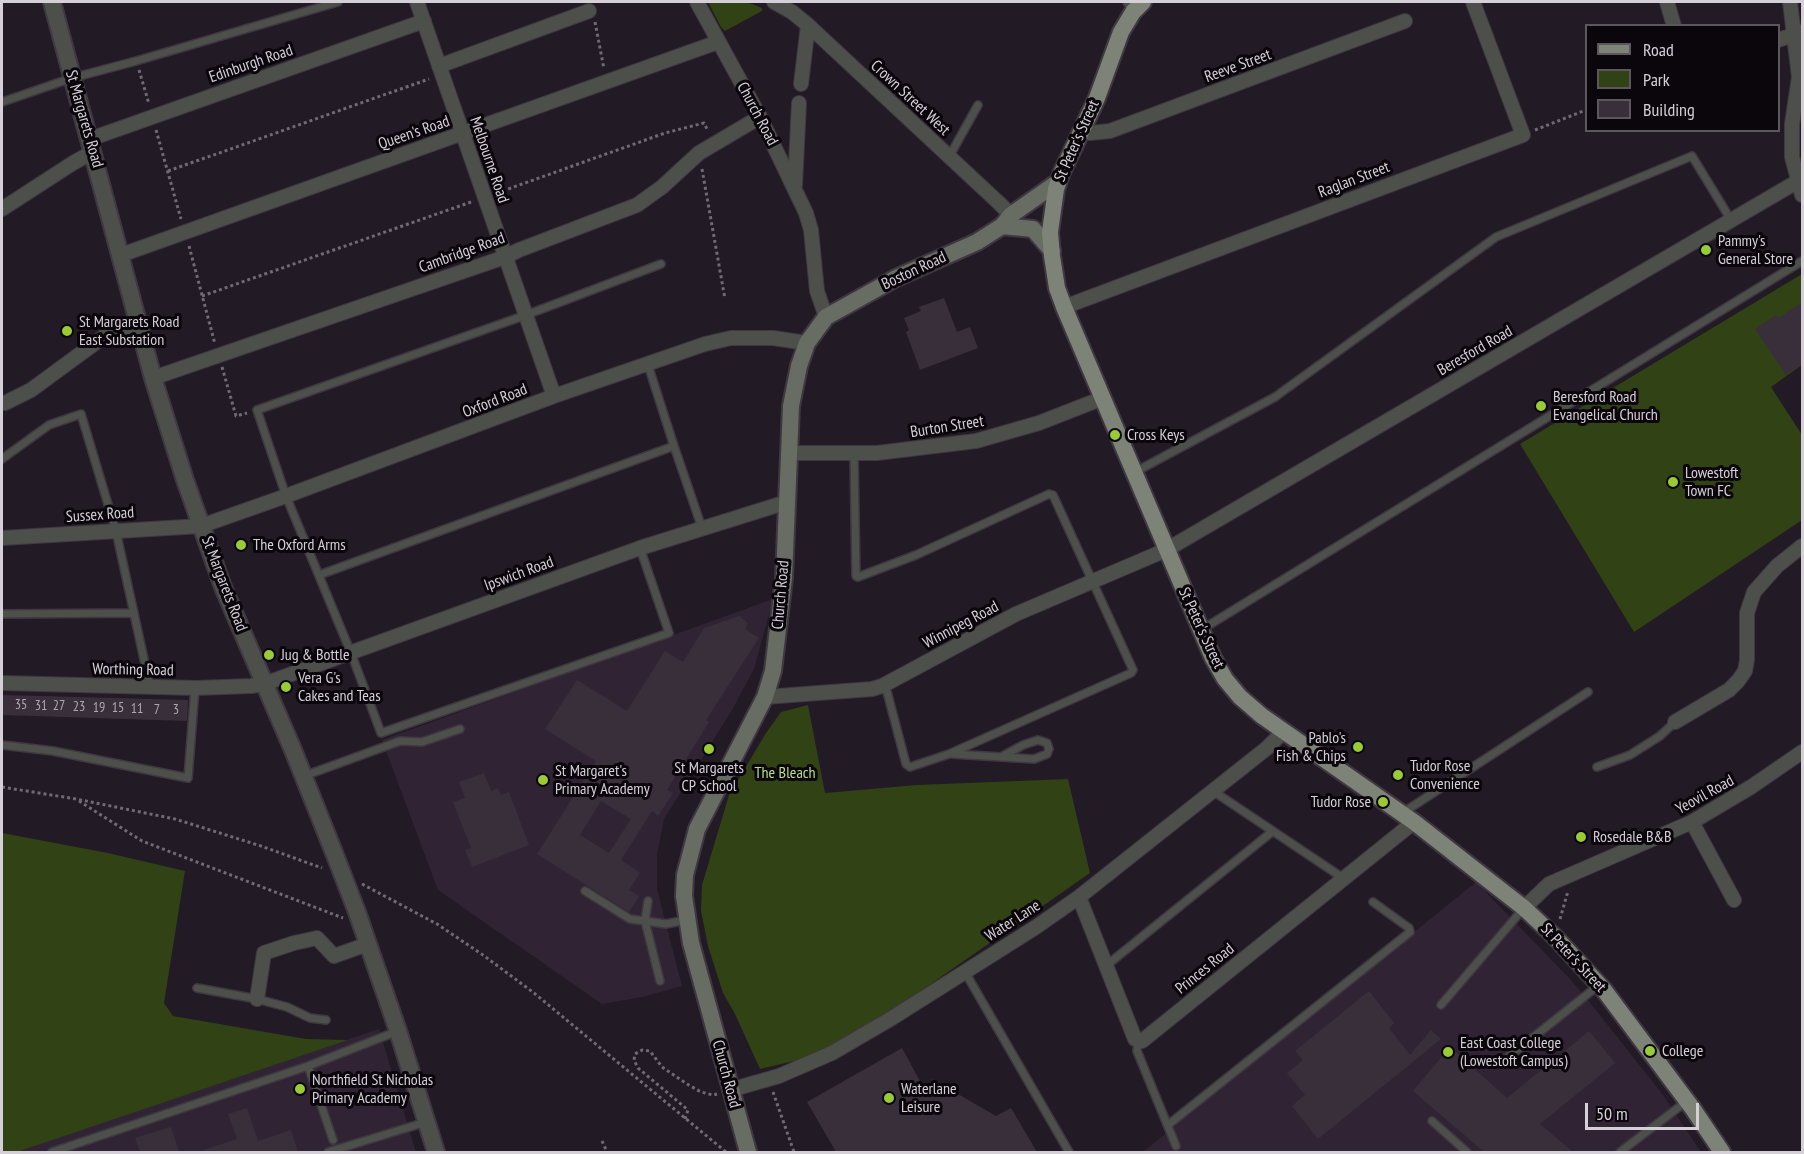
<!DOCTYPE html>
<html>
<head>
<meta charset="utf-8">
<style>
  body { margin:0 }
  #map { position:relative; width:1804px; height:1154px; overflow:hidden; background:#221a25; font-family:"PT Sans Narrow",sans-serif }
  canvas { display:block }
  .frame { position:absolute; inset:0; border:3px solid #d5d0d7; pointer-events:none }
  .legend { position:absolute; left:1585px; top:24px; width:195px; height:108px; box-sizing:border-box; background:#0a060b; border:2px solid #5b575d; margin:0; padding:8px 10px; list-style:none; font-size:18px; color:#d5d0d7 }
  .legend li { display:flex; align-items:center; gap:12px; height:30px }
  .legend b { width:30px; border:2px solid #5b575d }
  .scale { position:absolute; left:1585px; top:1103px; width:114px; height:27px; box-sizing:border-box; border:3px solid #d5d0d7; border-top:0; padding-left:8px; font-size:18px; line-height:21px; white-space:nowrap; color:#d5d0d7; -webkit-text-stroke:4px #0a060b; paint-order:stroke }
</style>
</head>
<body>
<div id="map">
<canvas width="1804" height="1154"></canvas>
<div class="frame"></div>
<ul class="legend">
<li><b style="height:8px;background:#7d8376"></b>Road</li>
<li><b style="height:16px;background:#314215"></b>Park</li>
<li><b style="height:16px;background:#382f3a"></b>Building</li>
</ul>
<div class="scale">50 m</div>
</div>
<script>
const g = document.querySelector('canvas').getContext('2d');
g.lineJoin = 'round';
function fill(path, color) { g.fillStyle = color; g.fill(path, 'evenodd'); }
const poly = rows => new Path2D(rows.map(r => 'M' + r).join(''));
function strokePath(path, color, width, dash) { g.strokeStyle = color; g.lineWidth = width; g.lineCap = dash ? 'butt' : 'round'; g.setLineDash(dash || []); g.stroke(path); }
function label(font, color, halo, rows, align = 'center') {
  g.font = font + ' "PT Sans Narrow",sans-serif'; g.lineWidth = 6; g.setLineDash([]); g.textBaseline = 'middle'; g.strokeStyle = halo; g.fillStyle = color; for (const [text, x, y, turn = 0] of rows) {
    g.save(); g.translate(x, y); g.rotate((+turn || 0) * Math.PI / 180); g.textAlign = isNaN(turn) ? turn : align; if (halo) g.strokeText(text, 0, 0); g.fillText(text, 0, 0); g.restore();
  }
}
fill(poly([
  [773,599,754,669,732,710,664,819,657,855,657,889,682,986,642,997,602,1004,438,890,382,740],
  [1476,882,1571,980,1595,1009,1663,1095,1701,1152,1143,1152],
  [379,1029,416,1152,17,1152,59,1137]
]), '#302434');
fill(poly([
  [708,2,747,2,762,8,762,11,725,31,721,27],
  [1802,274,1802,365,1771,387,1802,435,1802,520,1634,632,1520,444],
  [808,705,825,793,917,785,1068,779,1090,873,925,988,845,1040,811,1057,760,1069,735,1014,723,993,708,946,701,911,702,885,729,795,766,733,781,712],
  [2,833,108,853,185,871,164,1003,173,1016,306,1039,348,1040,17,1152,2,1152]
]), '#314215');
fill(poly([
  [944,298,957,332,970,327,978,348,920,370,906,332,909,330,904,318,921,311,919,307],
  [1803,302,1803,364,1786,375,1755,329,1776,315,1778,318],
  [739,616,748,623,745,629,759,638,706,720,709,722,667,790,673,793,658,816,652,811,621,860,640,873,629,890,639,896,629,912,537,854,596,761,545,729,577,680,627,711,665,651,683,662,704,628],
  [601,801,631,819,609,853,580,835],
  [2,695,188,700,187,721,2,715],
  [484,773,491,791,498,788,501,795,509,792,529,845,472,867,465,850,471,848,453,802,465,798,459,782],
  [1369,991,1394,1023,1389,1028,1410,1055,1431,1030,1441,1039,1318,1139,1292,1106,1305,1095,1287,1073,1303,1060,1295,1051],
  [1589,1031,1615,1063,1540,1124,1573,1152,1484,1152,1413,1091,1450,1047,1507,1098],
  [902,1048,927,1094,932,1079,996,1116,1011,1108,1037,1152,836,1152,807,1102],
  [247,1108,258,1141,291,1130,298,1152,204,1152,204,1150,237,1139,228,1114],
  [171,1127,179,1152,140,1152,135,1138]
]), '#382f3a');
const service = poly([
  [1127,2,1133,12],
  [2,102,72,78,136,61,338,2],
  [949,157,978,105],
  [648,365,674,446],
  [854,454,856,576,858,577,916,555,1049,494,1053,495,1133,670,1131,673,949,754,910,767,906,764,885,684],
  [2,459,49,425,81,414,116,531,150,687],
  [1135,472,1275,397,1496,237,1692,156,1731,220],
  [640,548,669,633,381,733,351,653,286,496,257,410,526,315,661,264],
  [319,575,674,446,702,528],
  [2,614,134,613],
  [1201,630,1802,261],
  [2,745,53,751,188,778,195,688],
  [952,754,1034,759,1047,754,1049,749,1047,743,1038,740,1023,745,1001,757],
  [1597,767,1630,755,1660,736,1675,722],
  [304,776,400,741,422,742,460,729],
  [1213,791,1343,878],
  [1404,812,1588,692],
  [585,891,630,919,645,921,660,981],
  [648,901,645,921,666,924,686,920],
  [1107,965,1273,831],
  [965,972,1069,1152],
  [197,988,257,999,287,1007,310,1018,326,1020],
  [1441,1005,1523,909],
  [1138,1041,1137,1051,1176,1146],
  [1502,1062,1599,985],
  [308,1066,333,1140],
  [1432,1121,1467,1152],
  [1168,1125,1410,932,1409,928,1373,902],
  [52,1152,308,1066,398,1031],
  [328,1152,426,1122],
  [1620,1152,1687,1101]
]);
const minor = poly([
  [417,2,554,396],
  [697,2,760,117,806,213,811,230,817,291,826,317],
  [774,2,792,12,808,25,999,203,1011,215,1013,223],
  [1667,2,1674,26],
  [1790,2,1799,77,1792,124,1792,157,1802,195],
  [1778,40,1802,32],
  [439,66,589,11],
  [801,84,808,25],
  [1082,130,1090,133,1110,131,1405,21],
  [90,139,424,21],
  [795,185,799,103],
  [2,209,73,163,93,152],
  [121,255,718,42],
  [1064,307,1523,135,1473,2],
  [153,378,505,257,519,250,637,205,662,187,699,153,760,117],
  [5,403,31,390,106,335,139,325],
  [788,453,877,453,976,441,1039,423,1103,398],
  [2,538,201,526,286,496,554,396,705,344,731,338,773,338,807,343],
  [2,683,195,688,251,686,264,684,640,548,787,502],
  [765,697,872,689,882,686,1016,614,1166,550,1800,180],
  [1675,722,1729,690,1738,681,1745,671,1747,660,1747,613,1754,592,1777,566,1802,546],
  [1692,822,1734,900],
  [1079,897,1135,1039,1142,1041,1414,822],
  [1524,908,1549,884,1692,822,1751,787,1802,752],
  [257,999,264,953,294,943,317,938,334,956,368,944],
  [730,1090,779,1076,832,1053,892,1018,1036,927,1079,897,1267,748,1284,731]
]);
const tertiary = poly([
  [52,2,153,378,185,480,223,587,293,750,333,850],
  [357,912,398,1031,436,1152]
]);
const secondary = poly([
  [1002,226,1033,229,1052,251],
  [748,1152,691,943,684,896,685,875,697,829,765,697,773,671,784,578,791,406,799,366,807,343,826,317,896,278,977,242,1002,226,1011,215,1058,182]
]);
const primary = poly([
  [1143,2,1133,12,1121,32,1097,98,1062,172,1056,189,1050,232,1052,256,1057,288,1064,307,1213,658,1225,679,1240,697,1262,716,1414,822,1524,908,1555,937,1604,990,1693,1109,1722,1152]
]);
strokePath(service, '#3f3741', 10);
strokePath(minor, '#3f3741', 16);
strokePath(tertiary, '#3f3741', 20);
strokePath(secondary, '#3f3741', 20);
strokePath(primary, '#3f3741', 20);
strokePath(poly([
  [595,22,604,69],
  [139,70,149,104],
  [156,130,181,219],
  [1535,130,1586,110],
  [702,169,725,299],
  [168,171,429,79],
  [497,193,665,133,704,123,708,131],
  [189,246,215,344],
  [202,296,474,201],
  [222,367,236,416,247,413],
  [2,787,76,799,175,819,261,846,322,868],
  [79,801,142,841,343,918],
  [362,884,437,924,483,955,534,993,726,1152],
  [1560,919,1568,891],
  [773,1092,794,1152],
  [685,1119,688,1110,638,1068,634,1060,635,1054,642,1050,650,1051,662,1067,687,1084,701,1092,713,1095,717,1094],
  [602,1141,607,1152]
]), '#716a74', 3, [3, 3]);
strokePath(service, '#4d504a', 7);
strokePath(minor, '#4d504a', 14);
strokePath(tertiary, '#4d504a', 16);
strokePath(secondary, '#686d63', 16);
strokePath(primary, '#7d8376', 16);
const tertiaryBridge = poly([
  [333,850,357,912]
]);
strokePath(tertiaryBridge, '#3f3741', 20, []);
strokePath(tertiaryBridge, '#4d504a', 16);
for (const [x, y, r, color] of [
  [1706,250,6,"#99cb35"],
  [67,331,6,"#99cb35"],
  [1541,406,6,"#99cb35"],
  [1115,435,6,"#99cb35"],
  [1673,482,6,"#99cb35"],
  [241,545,6,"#99cb35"],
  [269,655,6,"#99cb35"],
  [286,687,6,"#99cb35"],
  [1358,747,6,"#99cb35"],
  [709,749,6,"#99cb35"],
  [1398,775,6,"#99cb35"],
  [543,780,6,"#99cb35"],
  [1383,802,6,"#99cb35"],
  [1581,837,6,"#99cb35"],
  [1650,1051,6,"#99cb35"],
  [1448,1052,6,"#99cb35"],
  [300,1089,6,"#99cb35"],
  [889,1098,6,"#99cb35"]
]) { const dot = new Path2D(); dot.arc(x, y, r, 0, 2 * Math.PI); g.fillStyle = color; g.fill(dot); strokePath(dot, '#0a060b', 2); }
label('14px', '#aea8b0', null, [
  ["35",21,705],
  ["31",41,706],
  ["27",59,706],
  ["23",79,707],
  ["19",99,708],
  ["15",118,708],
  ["11",137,709],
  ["7",157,710],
  ["3",176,710]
]);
label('16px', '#d5d0d7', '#0a060b', [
  ["Edinburgh Road",251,64,-19],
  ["Reeve Street",1238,66,-20],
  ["Crown Street West",910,98,43],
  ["Church Road",757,114,62],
  ["St Margarets Road",84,119,74],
  ["Queen's Road",414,133,-19],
  ["St Peter's Street",1077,141,-66],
  ["Melbourne Road",489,160,71],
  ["Raglan Street",1354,180,-21],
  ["Cambridge Road",462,253,-20],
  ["Boston Road",914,271,-25],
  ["Beresford Road",1475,351,-30],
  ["Oxford Road",495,401,-21],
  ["Burton Street",947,427,-9],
  ["Sussex Road",100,515,-4],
  ["Ipswich Road",519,574,-20],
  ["St Margarets Road",224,584,69],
  ["Church Road",781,595,-85],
  ["Winnipeg Road",961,625,-28],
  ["St Peter's Street",1201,628,65],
  ["Worthing Road",133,670,1],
  ["Yeovil Road",1705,795,-29],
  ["Water Lane",1013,921,-33],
  ["St Peter's Street",1573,958,47],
  ["Princes Road",1205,969,-39],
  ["Church Road",726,1074,75]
]);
label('16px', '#d5d0d7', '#0a060b', [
  ["Pammy's",1718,241],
  ["General Store",1718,259],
  ["St Margarets Road",79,322],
  ["East Substation",79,340],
  ["Beresford Road",1553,397],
  ["Evangelical Church",1553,415],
  ["Cross Keys",1127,435],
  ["Lowestoft",1685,473],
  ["Town FC",1685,491],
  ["The Oxford Arms",253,545],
  ["Jug & Bottle",281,655],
  ["Vera G's",298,678],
  ["Cakes and Teas",298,696],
  ["Pablo's",1346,738,"right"],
  ["Fish & Chips",1346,756,"right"],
  ["Tudor Rose",1410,766],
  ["Convenience",1410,784],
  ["St Margarets",709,768,"center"],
  ["CP School",709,786,"center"],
  ["St Margaret's",555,771],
  ["Primary Academy",555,789],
  ["Tudor Rose",1371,802,"right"],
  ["Rosedale B&B",1593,837],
  ["East Coast College",1460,1043],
  ["(Lowestoft Campus)",1460,1061],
  ["College",1662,1051],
  ["Northfield St Nicholas",312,1080],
  ["Primary Academy",312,1098],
  ["Waterlane",901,1089],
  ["Leisure",901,1107]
], 'left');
label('16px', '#bade84', '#0a060b', [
  ["The Bleach",785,773]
]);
</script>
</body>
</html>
